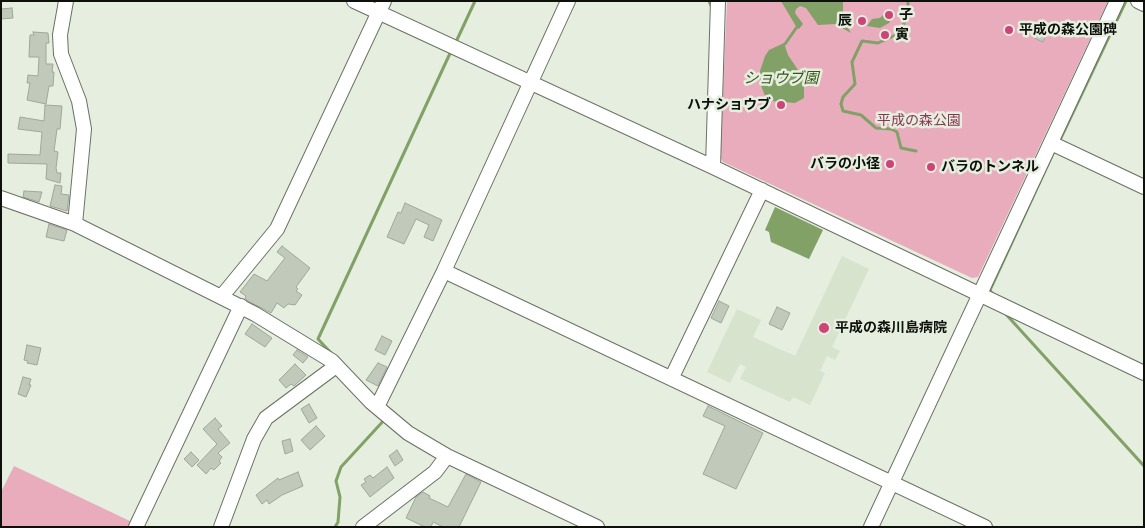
<!DOCTYPE html>
<html>
<head>
<meta charset="utf-8">
<style>
  body { margin:0 }
  #map { position:relative; width:1145px; height:528px; overflow:hidden; background:#e5eedf; font-family:Figtree,sans-serif }
  canvas { display:block }
  .frame { position:absolute; inset:0; border:2px solid #0d100b; pointer-events:none }
</style>
</head>
<body>
<div id="map">
<canvas width="1145" height="528"></canvas>
<div class="frame"></div>
</div>
<script>
const g = document.querySelector('canvas').getContext('2d');
g.lineJoin = 'round';
function fill(path, color) { g.fillStyle = color; g.fill(path, 'evenodd'); }
const poly = rows => new Path2D(rows.map(r => 'M' + r).join(''));
function strokePath(path, color, width, dash) { g.strokeStyle = color; g.lineWidth = width; g.lineCap = dash ? 'butt' : 'round'; g.setLineDash(dash || []); g.stroke(path); }
function label(font, color, halo, rows, align = 'center') {
  g.font = font + ' Figtree,"Noto Sans JP",sans-serif'; g.lineWidth = 5; g.setLineDash([]); g.textBaseline = 'middle'; g.strokeStyle = halo; g.fillStyle = color; for (const [text, x, y, turn = 0] of rows) {
    g.save(); g.translate(x, y); g.rotate((+turn || 0) * Math.PI / 180); g.textAlign = isNaN(turn) ? turn : align; if (halo) g.strokeText(text, 0, 0); g.fillText(text, 0, 0); g.restore();
  }
}
fill(poly([
  [842,256,869,269,832,347,840,351,835,360,827,356,820,371,825,373,810,405,793,397,790,402,740,379,746,367,740,364,730,383,707,372,737,309,761,320,753,337,795,356]
]), '#d7e3cd');
fill(poly([
  [727,1,1108,1,978,277,972,278,723,162,720,157],
  [14,466,132,522,129,527,1,527,1,492]
]), '#e9acbd');
fill(poly([
  [781,1,843,1,843,20,851,33,835,24,818,25,806,8,800,6,796,9,795,13,803,24,799,29,797,28],
  [885,13,895,14,889,23,880,28,867,26,872,19,880,18],
  [784,43,788,55,804,79,804,98,795,103,772,101,765,96,760,83,760,71,765,56,769,50],
  [775,207,823,230,809,259,771,242,769,232,765,230]
]), '#81a167');
strokePath(poly([
  [709,1,712,8],
  [908,1,908,16,898,34,878,43,862,41,852,62,855,84,843,97,841,104,843,111,861,115,876,128,891,129,897,132,901,148,916,151],
  [455,44,475,1],
  [785,44,799,24],
  [1059,142,1126,1],
  [993,295,990,290,1055,149],
  [1003,311,1144,466],
  [333,355,318,339,452,49],
  [335,527,338,522,340,497,336,481,341,467,386,418]
]), '#81a167', 3);
const building = poly([
  [12,8,13,18,1,19,1,9,12,8],
  [1039,27,1048,31,1043,42,1034,38,1039,27],
  [33,32,48,33,49,43,46,43,46,64,53,64,52,72,54,72,53,86,49,86,46,104,27,100,30,83,27,83,28,75,38,76,39,57,29,57,30,35,34,35,33,32],
  [45,105,62,106,60,129,57,129,54,151,58,152,56,168,57,173,61,173,60,183,46,179,47,164,8,163,8,154,40,155,42,132,18,129,20,117,44,121,45,105],
  [55,185,62,186,61,194,69,195,67,211,50,206,55,185],
  [24,191,42,192,39,202,23,197,24,191],
  [405,203,442,220,433,241,424,237,429,225,416,219,404,244,387,237,398,212,401,213,405,203],
  [49,224,67,230,64,241,46,237,49,224],
  [282,246,310,268,296,287,298,289,296,291,302,295,295,305,288,304,284,308,277,303,271,313,248,301,245,298,246,296,240,292,254,274,267,281,285,258,277,252,282,246],
  [719,301,729,306,721,323,711,318,719,301],
  [777,307,790,313,782,330,769,324,777,307],
  [252,324,272,338,265,347,245,334,252,324],
  [382,336,392,341,385,355,375,350,382,336],
  [27,345,41,348,37,365,27,363,28,361,24,360,27,345],
  [297,350,308,357,303,363,293,355,297,350],
  [378,363,387,367,378,386,366,380,378,363],
  [295,364,306,375,294,386,291,384,286,388,279,380,295,364],
  [23,377,31,379,29,385,31,385,26,397,18,394,23,377],
  [309,404,317,418,309,423,301,409,309,404],
  [708,406,763,433,736,489,703,474,725,426,703,416,708,406],
  [215,418,222,426,218,429,230,443,218,453,222,457,219,461,221,463,214,470,211,468,206,474,197,465,217,444,203,429,215,418],
  [316,426,325,436,310,450,301,440,316,426],
  [290,439,293,451,285,454,282,441,290,439],
  [397,450,403,460,395,466,389,456,397,450],
  [191,452,199,460,192,467,184,459,191,452],
  [387,467,394,478,370,497,361,485,366,482,364,479,370,475,373,478,387,467],
  [298,472,303,486,282,495,269,504,267,500,262,504,256,495,278,478,279,480,298,472],
  [466,474,481,482,459,527,443,527,433,522,431,527,425,527,406,518,416,497,423,492,430,496,429,498,448,507,466,474]
]);
fill(building, '#c1c9bb');
strokePath(building, '#9fa799', 1);
const minor = poly([
  [66,1,60,35,61,54,79,101,84,129,75,224],
  [354,1,713,167,1144,373],
  [1138,1,1144,4],
  [1051,143,1144,187],
  [713,167,718,1],
  [1,198,75,224,255,314,332,361,371,402,408,433,447,456,597,527],
  [444,271,985,527],
  [222,296,277,229,384,1],
  [672,377,762,190],
  [377,407,444,271,568,1],
  [136,527,241,306],
  [221,527,254,439,266,418,336,366],
  [363,527,435,472,447,456],
  [871,527,1117,1]
]);
strokePath(minor, '#6a7264', 16);
strokePath(minor, '#fff', 14);
for (const [x, y, r, color] of [
  [889,15,5,"#ce4378"],
  [862,21,5,"#ce4378"],
  [1009,30,5,"#ce4378"],
  [885,35,5,"#ce4378"],
  [781,105,5,"#ce4378"],
  [890,164,5,"#ce4378"],
  [931,167,5,"#ce4378"],
  [824,328,6,"#ce4378"]
]) { const dot = new Path2D(); dot.arc(x, y, r, 0, 2 * Math.PI); g.fillStyle = color; g.fill(dot); strokePath(dot, '#e5eedf', 2); }
label('bold 14px', '#0d100b', '#e5eedf', [
  ["子",899,15],
  ["辰",852,21,"right"],
  ["平成の森公園碑",1019,30],
  ["寅",895,35],
  ["ハナショウブ",771,105,"right"],
  ["バラの小径",880,164,"right"],
  ["バラのトンネル",941,167],
  ["平成の森川島病院",835,328]
], 'left');
label('14px', '#8a3654', '#e5eedf', [
  ["平成の森公園",919,121]
]);
label('italic 15px', '#385619', '#e5eedf', [
  ["ショウブ園",781,79]
]);
</script>
</body>
</html>
